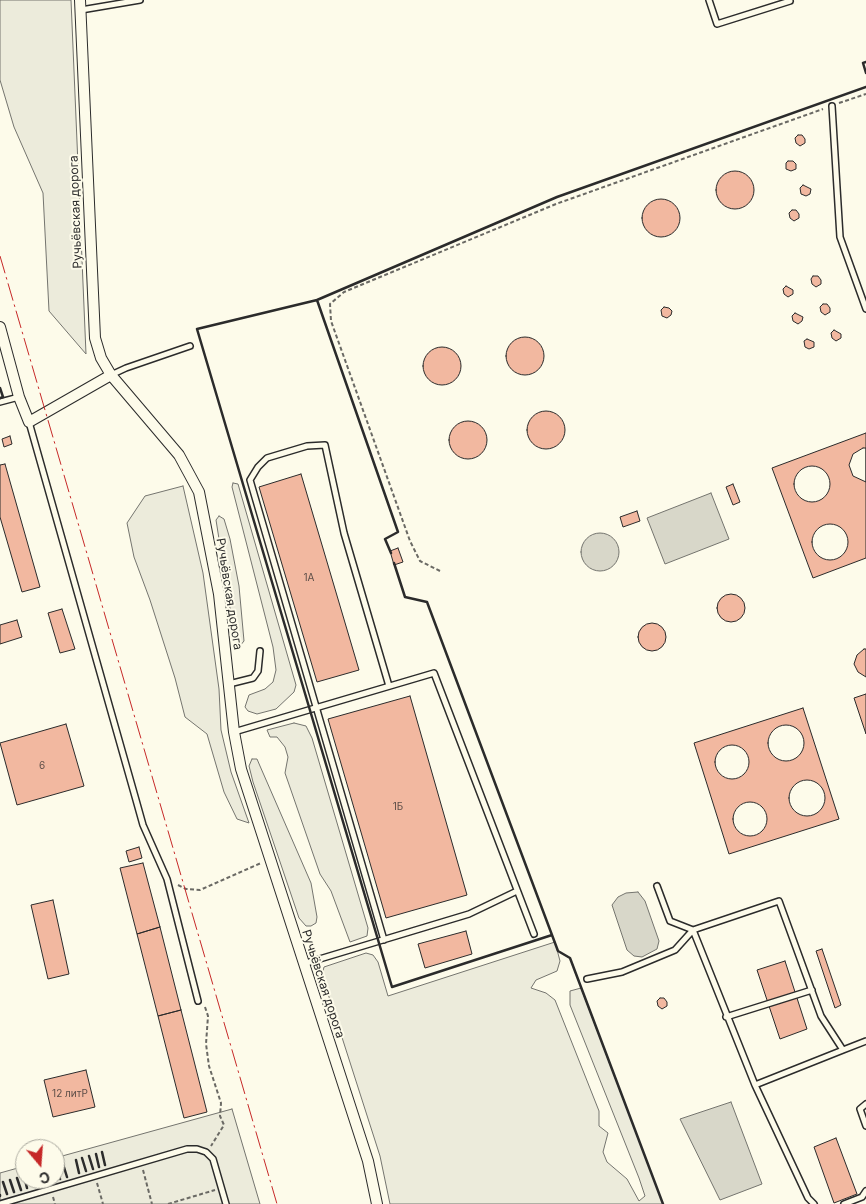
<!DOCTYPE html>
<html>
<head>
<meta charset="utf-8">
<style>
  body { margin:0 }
  #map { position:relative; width:866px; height:1204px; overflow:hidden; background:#fdfbea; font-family:Inter,sans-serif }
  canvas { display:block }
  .north { position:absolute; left:15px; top:1139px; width:50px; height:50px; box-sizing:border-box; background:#fdfbea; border:1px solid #a9a89e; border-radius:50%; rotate:162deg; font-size:14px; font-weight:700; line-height:20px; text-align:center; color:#2b2b2b }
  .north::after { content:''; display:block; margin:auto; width:18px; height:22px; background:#c62828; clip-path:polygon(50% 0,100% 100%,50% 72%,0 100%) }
</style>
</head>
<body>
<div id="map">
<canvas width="866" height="1204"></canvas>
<div class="north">С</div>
</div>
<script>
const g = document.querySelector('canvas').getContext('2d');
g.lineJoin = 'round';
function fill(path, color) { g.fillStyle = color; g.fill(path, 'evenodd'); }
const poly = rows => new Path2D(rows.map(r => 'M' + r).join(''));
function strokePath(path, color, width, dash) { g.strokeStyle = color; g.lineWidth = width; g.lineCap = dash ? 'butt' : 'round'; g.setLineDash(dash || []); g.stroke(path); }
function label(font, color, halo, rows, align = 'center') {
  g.font = font + ' Inter,sans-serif'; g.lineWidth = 4; g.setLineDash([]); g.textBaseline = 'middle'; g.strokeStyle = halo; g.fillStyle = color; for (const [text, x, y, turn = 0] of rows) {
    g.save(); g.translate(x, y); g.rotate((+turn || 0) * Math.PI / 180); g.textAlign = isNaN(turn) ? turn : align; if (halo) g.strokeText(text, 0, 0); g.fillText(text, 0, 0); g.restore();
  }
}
const green = poly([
  [0,0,71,0,86,354,49,311,43,193,14,127,0,80,0,0],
  [233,483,238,484,296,685,294,692,276,709,257,714,248,711,245,707,249,695,265,689,273,682,276,670,273,647,232,487,233,483],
  [183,486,203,573,219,689,221,730,231,772,249,823,237,819,224,792,207,734,185,717,175,678,150,600,134,557,127,523,145,496,183,486],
  [219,516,224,519,230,539,239,586,244,641,239,647,236,646,216,520,219,516],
  [294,723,306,726,312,738,368,928,367,936,350,942,331,891,320,874,285,773,288,757,285,747,277,737,270,737,267,730,294,723],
  [252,759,257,759,260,766,311,883,317,917,316,923,311,926,306,926,299,918,253,782,249,766,252,759],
  [555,942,560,961,557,971,536,980,531,988,546,993,555,1000,599,1111,599,1126,608,1133,603,1152,607,1162,627,1179,639,1201,645,1196,639,1178,570,1005,570,991,581,988,663,1204,390,1204,380,1156,322,975,324,967,366,953,373,955,378,962,388,996,555,942],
  [232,1109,260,1204,0,1204,0,1173,25,1166,25,1179,55,1179,55,1158,232,1109]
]);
fill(green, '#ecebdb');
strokePath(green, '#74746e', 1);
const water = poly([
  [711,493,729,539,665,564,647,518,711,493],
  '581 552a19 19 0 1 1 38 0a19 19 0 1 1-38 0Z',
  [638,892,645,901,659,941,657,949,642,957,634,956,627,950,612,905,618,897,626,893,638,892],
  [731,1102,762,1184,720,1200,680,1119,731,1102]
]);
fill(water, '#d8d7c9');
strokePath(water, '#74746e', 1);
const building = poly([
  [798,135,802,135,805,139,805,143,800,146,796,143,795,138,798,135],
  [788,161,793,161,796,164,796,169,791,171,786,169,786,163,788,161],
  '716 190a19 19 0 1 1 38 0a19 19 0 1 1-38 0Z',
  [803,185,811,189,810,194,806,196,801,194,800,188,803,185],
  '642 218a19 19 0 1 1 38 0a19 19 0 1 1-38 0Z',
  [792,210,796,210,799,214,799,218,794,221,790,218,789,213,792,210],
  [813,276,818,276,821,280,821,284,816,287,812,284,811,279,813,276],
  [786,286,793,290,793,294,788,297,784,294,783,289,786,286],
  [823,304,827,304,830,308,830,312,825,315,821,312,820,307,823,304],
  [664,307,669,308,672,311,671,315,667,318,662,316,661,310,664,307],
  [795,313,803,317,802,321,798,324,793,321,792,316,795,313],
  [834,330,841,334,841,338,836,341,832,338,831,333,834,330],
  '506 356a19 19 0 1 1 38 0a19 19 0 1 1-38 0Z',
  [807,339,814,342,814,347,809,349,805,347,804,341,807,339],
  '423 366a19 19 0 1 1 38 0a19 19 0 1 1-38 0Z',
  '527 430a19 19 0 1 1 38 0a19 19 0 1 1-38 0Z',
  '449 440a19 19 0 1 1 38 0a19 19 0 1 1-38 0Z',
  [866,433,866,558,813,578,772,468,866,433],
  [10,436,12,444,4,447,2,439,10,436],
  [863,448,866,448,866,482,853,476,849,465,853,454,863,448],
  [5,464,40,587,22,592,0,517,0,465,5,464],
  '794 484a18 18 0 1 1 36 0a18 18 0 1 1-36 0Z',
  [301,474,359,670,317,682,259,487,301,474],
  [733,484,740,502,733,505,726,487,733,484],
  [637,511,640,521,623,527,620,517,637,511],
  '812 542a18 18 0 1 1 36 0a18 18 0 1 1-36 0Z',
  [398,548,403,562,394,565,390,551,398,548],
  '717 608a14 14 0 1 1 28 0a14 14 0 1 1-28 0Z',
  [62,609,75,649,60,653,48,613,62,609],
  [17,620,22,637,0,644,0,625,17,620],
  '638 637a14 14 0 1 1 28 0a14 14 0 1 1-28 0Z',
  [864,649,866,649,866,677,858,672,854,664,857,655,864,649],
  [866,694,866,734,854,698,866,694],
  [410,696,467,895,386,918,328,719,410,696],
  [803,708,839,819,729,854,694,743,803,708],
  [66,724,84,786,17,805,0,743,66,724],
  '768 743a18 18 0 1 1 36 0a18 18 0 1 1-36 0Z',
  '715 762a17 17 0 1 1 34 0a17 17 0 1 1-34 0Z',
  '789 798a18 18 0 1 1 36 0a18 18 0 1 1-36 0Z',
  '733 819a17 17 0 1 1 34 0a17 17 0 1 1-34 0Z',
  [139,847,142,858,129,862,126,851,139,847],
  [143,863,160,927,137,934,120,868,143,863],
  [53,900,69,974,48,979,31,905,53,900],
  [160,927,181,1010,158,1016,137,934,160,927],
  [466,931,472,954,425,968,418,944,466,931],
  [822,949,841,1005,835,1008,816,951,822,949],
  [785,961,807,1029,780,1039,757,970,785,961],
  [660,998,664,998,667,1002,667,1006,662,1009,658,1006,657,1001,660,998],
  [181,1010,207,1112,184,1118,158,1016,181,1010],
  [86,1070,95,1107,53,1117,44,1080,86,1070],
  [836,1138,857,1194,834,1203,814,1147,836,1138]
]);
fill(building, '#f2b8a0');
strokePath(building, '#2b2b2b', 1);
const lane = poly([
  [709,0,717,24,790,1],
  [81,10,140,0],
  [832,106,840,237,866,309],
  [111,375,126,368,190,346],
  [0,402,19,397],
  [29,422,136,800,143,825,167,879,198,1001],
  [229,684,253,678,258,671,260,651],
  [234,732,434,673,534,934],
  [384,940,250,480,258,467,267,458,307,446,325,445,344,533,389,686],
  [303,964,469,914,517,891],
  [587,979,622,972,675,950,693,930,670,921,657,886],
  [726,1017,812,990],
  [755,1085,843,1050],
  [866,1104,860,1109,866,1126],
  [0,1204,187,1149,197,1149,206,1152,213,1159,226,1204],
  [814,1204,808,1198,755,1085,693,930,779,901,821,1016,843,1050,866,1041],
  [844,1204,862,1197,866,1191]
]);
const street = poly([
  [80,0,95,338,101,358,111,375,179,455,199,492,219,594,234,732,241,769,368,1161,377,1204],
  [0,327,19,397,29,422,111,375]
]);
strokePath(lane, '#2b2b2b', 8);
strokePath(street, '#2b2b2b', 12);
strokePath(poly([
  [839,103,866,94],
  [440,571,420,561,410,541,331,321,330,304,344,292,556,204,823,109],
  [178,885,186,889,200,890,261,863],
  [205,1007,208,1016,206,1044,209,1066,221,1103,220,1116,224,1125,211,1146],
  [143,1170,152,1204],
  [97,1183,103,1204],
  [53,1197,55,1204],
  [168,1204,215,1190]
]), '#6a6964', 2, [4, 2.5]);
strokePath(lane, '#fdfbea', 5);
strokePath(street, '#fdfbea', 10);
strokePath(poly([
  [866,62,863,63,866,73],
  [317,300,197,329,392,987,552,935],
  [0,388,3,397,0,398],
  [391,553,385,539,398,532,317,300,557,197,866,87],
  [394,563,405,597,427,602,552,935,558,951,570,958,663,1204],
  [102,1152,105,1165],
  [96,1154,99,1167],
  [89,1156,93,1169],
  [82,1158,86,1171],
  [76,1160,79,1173],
  [63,1164,67,1177],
  [56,1166,60,1179],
  [24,1176,27,1188],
  [17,1178,21,1190],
  [38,1179,40,1184],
  [46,1179,47,1182],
  [53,1179,53,1180],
  [10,1180,14,1192],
  [3,1182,7,1194],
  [0,1195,0,1196]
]), '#2b2b2b', 2.5);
strokePath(poly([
  [0,256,277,1204]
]), '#c62828', 1, [18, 4, 2.5, 4]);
label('10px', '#5d4e48', null, [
  ["1А",309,578],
  ["6",42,766],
  ["1Б",398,807],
  ["12 литР",70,1094]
]);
label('12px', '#2b2b2b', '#fdfbea', [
  ["Ручьёвская дорога",76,212,-92],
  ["Ручьёвская дорога",229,594,81],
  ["Ручьёвская дорога",323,984,72]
]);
</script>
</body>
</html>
